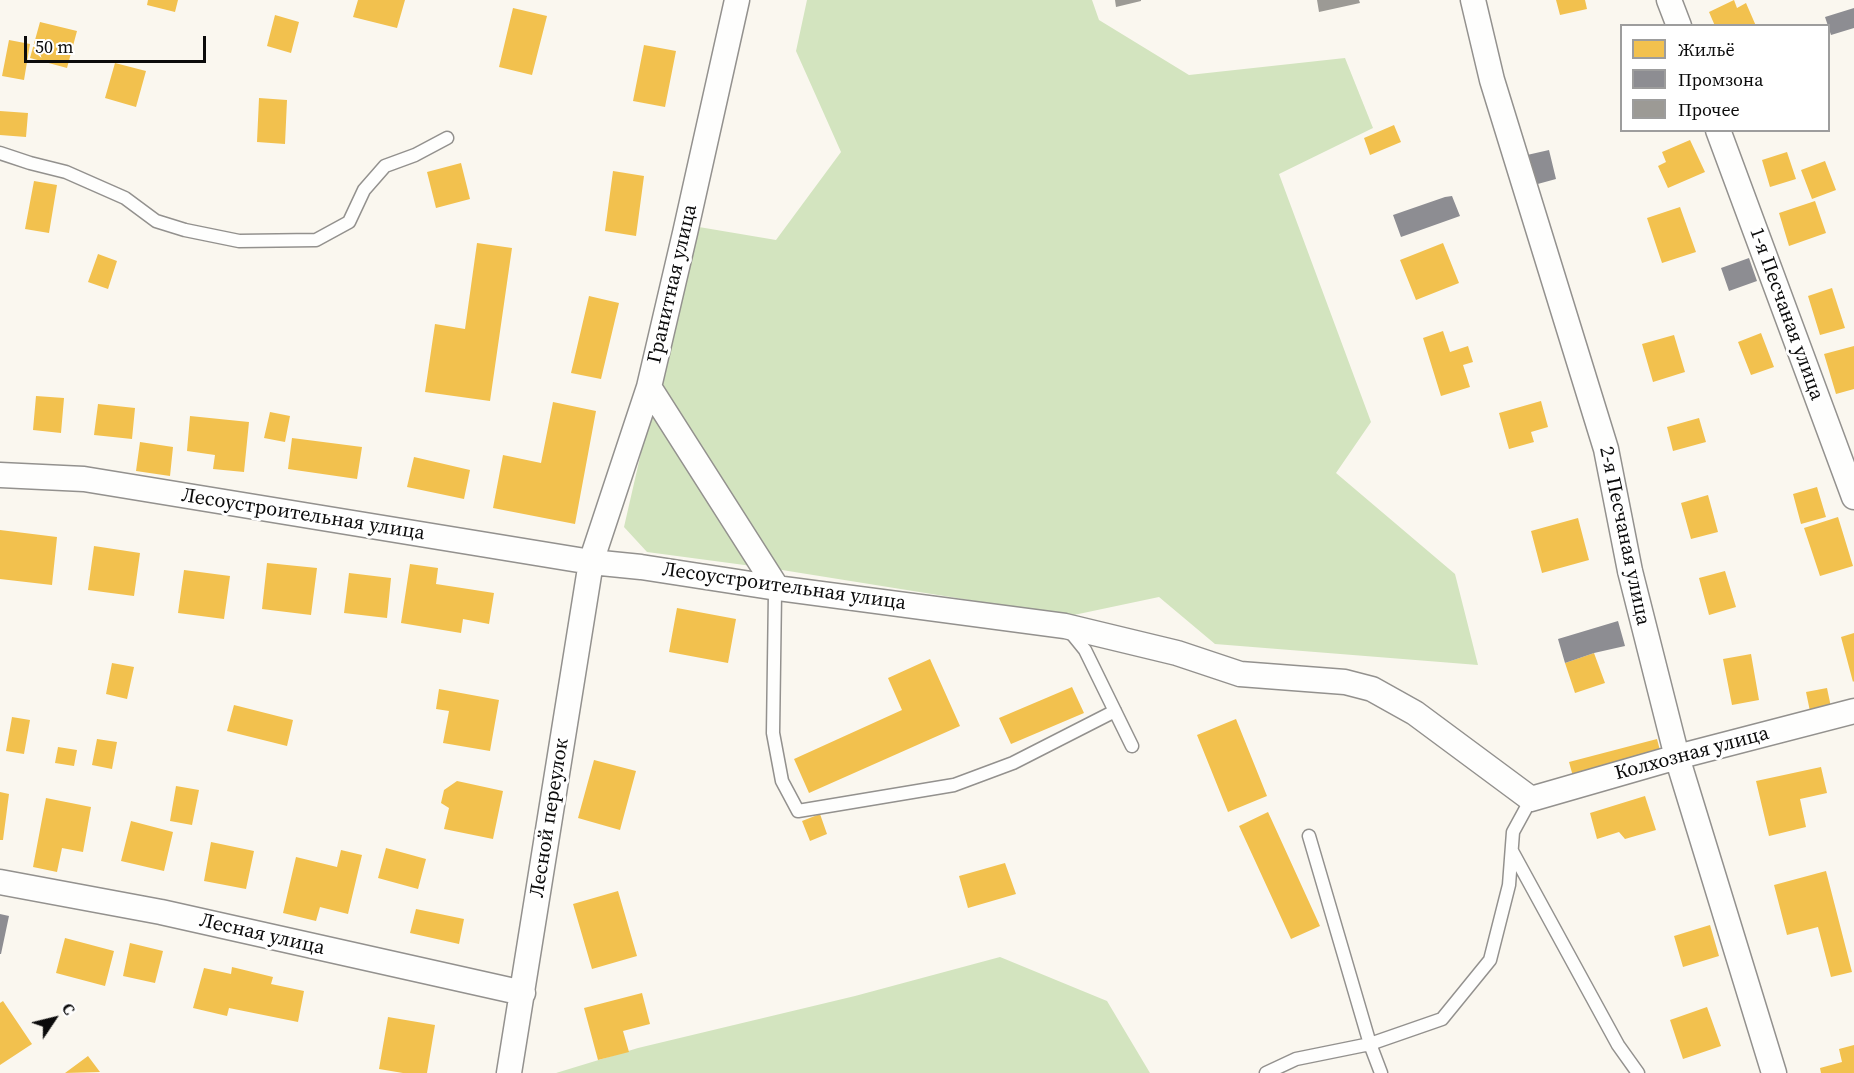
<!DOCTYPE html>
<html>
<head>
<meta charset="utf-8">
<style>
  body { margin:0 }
  #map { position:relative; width:1854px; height:1073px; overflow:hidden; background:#faf7ef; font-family:"Source Serif 4",serif }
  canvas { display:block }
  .legend { position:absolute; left:1620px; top:24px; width:210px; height:108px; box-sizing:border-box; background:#fff; border:2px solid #9d9d9d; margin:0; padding:8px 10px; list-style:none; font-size:18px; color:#0b0b0b }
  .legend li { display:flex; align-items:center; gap:12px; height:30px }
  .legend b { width:30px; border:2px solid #9d9d9d }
  .north { position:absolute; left:24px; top:989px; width:60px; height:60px; -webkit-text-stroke:4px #fff; paint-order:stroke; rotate:55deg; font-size:16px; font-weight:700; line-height:24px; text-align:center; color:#0b0b0b }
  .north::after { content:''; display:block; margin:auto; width:21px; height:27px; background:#0b0b0b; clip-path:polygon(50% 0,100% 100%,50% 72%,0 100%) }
  .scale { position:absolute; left:24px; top:36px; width:182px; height:27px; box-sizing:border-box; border:3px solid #0b0b0b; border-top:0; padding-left:8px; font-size:18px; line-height:21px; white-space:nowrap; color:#0b0b0b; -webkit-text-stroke:4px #fff; paint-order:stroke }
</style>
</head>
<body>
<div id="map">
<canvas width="1854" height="1073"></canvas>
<ul class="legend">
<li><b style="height:16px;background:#f2c14e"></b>Жильё</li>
<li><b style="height:16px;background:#8d8d92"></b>Промзона</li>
<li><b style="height:16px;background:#9c9a95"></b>Прочее</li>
</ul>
<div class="north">С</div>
<div class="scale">50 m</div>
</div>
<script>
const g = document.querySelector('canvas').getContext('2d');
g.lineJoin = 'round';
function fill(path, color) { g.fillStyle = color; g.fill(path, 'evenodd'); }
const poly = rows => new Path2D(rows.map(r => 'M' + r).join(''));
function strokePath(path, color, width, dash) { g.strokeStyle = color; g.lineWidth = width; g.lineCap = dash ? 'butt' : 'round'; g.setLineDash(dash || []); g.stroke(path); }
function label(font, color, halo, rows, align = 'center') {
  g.font = font + ' "Source Serif 4",serif'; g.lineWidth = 6; g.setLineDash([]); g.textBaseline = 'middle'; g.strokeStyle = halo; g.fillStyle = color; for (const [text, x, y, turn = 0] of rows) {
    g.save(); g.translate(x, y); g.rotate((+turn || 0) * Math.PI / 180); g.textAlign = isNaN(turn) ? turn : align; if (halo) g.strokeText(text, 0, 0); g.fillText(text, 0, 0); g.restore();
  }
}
fill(poly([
  [807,0,1092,0,1099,20,1189,75,1345,58,1373,128,1279,174,1371,422,1336,473,1455,574,1478,665,1215,644,1159,597,1069,616,782,570,647,552,624,527,693,226,776,240,841,152,796,51],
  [1000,957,1107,1001,1150,1073,556,1073,638,1048,855,996]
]), '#d3e4bf');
fill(poly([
  [148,0,178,0,175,12,147,5],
  [358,0,405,0,397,28,353,17],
  [1556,0,1585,0,1587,9,1560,15],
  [1734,0,1737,8,1746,3,1756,26,1715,26,1709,12],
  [513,8,547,16,532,75,499,67],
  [275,15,299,22,291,53,267,46],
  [40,22,77,31,67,68,30,58],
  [9,40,30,44,24,80,2,76],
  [644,45,676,51,665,107,633,101],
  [115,63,146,71,136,107,105,98],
  [259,98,287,100,285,144,257,142],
  [0,111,28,113,26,137,0,135],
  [1394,125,1401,142,1370,155,1364,138],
  [1690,140,1705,172,1668,188,1658,166,1666,162,1662,152],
  [1787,152,1796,179,1770,187,1762,160],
  [1825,161,1836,190,1812,199,1801,170],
  [461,163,470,199,436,208,427,172],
  [613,171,644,176,636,236,605,231],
  [34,181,57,185,49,233,25,229],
  [1815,201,1826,233,1789,246,1779,213],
  [1680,207,1696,252,1662,263,1647,218],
  [477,243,512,248,490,401,425,392,435,324,465,329],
  [1443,243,1459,283,1416,300,1400,260],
  [98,254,117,261,108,289,88,282],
  [1832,288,1845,328,1820,335,1808,296],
  [589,296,619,303,601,379,571,373],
  [1443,331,1450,352,1468,346,1473,362,1463,365,1470,387,1441,396,1423,338],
  [1761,333,1774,367,1751,375,1738,342],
  [1674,335,1685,372,1653,382,1642,344],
  [1854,346,1854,389,1836,394,1824,354],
  [36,396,64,398,61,433,33,430],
  [1541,401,1548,427,1531,432,1534,442,1509,449,1499,413],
  [553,402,596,411,575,524,493,508,503,455,541,463],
  [98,404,135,408,132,439,94,435],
  [270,412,290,416,285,442,264,438],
  [190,416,249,422,244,472,213,469,215,455,187,451],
  [1699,418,1706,442,1673,451,1667,427],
  [292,438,362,447,357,479,288,469],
  [140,442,173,447,170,476,136,471],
  [414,457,470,470,464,499,407,487],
  [1817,487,1826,517,1801,524,1793,494],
  [1708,495,1718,532,1691,539,1681,503],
  [1838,517,1853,566,1820,576,1804,528],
  [1578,518,1589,560,1542,573,1531,531],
  [0,530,57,537,52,585,0,579],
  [94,546,140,553,134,596,88,590],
  [267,563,317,568,311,615,262,609],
  [410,564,438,568,436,584,494,593,489,624,463,619,461,633,401,623],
  [184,570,230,576,224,619,178,613],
  [1725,571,1736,607,1709,615,1699,578],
  [349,573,391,578,387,618,344,613],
  [677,608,736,619,728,663,669,652],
  [1854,633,1854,681,1853,682,1841,637],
  [1594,653,1605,683,1575,693,1565,663],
  [1751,654,1759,700,1732,705,1723,659],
  [930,659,960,726,809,793,794,759,902,710,888,678],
  [112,663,134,667,127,699,106,694],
  [1072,687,1084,713,1011,744,999,718],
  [1827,688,1832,712,1811,716,1806,692],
  [439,689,499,700,490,751,443,743,449,711,436,709],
  [234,705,293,720,287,746,227,731],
  [12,717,30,720,24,754,6,751],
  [1236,719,1267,796,1228,812,1197,735],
  [97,739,117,742,112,769,92,765],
  [1657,739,1662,758,1574,780,1569,762],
  [58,747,77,750,74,766,55,763],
  [594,760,636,771,620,830,578,818],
  [1821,767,1827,793,1800,799,1806,827,1769,836,1756,781],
  [457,781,503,791,493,839,444,829,449,808,441,803,444,790],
  [176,786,199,790,192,825,170,821],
  [0,792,9,794,3,840,0,840],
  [1645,796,1656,830,1625,839,1619,832,1597,839,1590,813],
  [46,798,91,807,83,852,62,848,57,872,33,867],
  [1268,812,1320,926,1291,939,1239,826],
  [820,814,827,834,810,841,802,821],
  [131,821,173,832,164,871,121,861],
  [211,842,254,851,246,889,204,881],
  [386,848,426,859,418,889,378,878],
  [341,850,362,855,348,914,320,907,316,921,283,913,296,857,337,867],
  [1005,863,1016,894,968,908,959,876],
  [1826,871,1852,972,1831,977,1818,927,1787,935,1774,885],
  [618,891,637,956,592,969,573,904],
  [416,909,464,919,459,944,410,933],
  [1710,925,1719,956,1683,967,1674,936],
  [65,938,114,951,105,986,56,973],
  [130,943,163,951,155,983,123,976],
  [232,967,273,977,271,984,304,991,298,1022,229,1008,227,1016,193,1008,204,968,231,974],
  [642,993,650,1024,623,1031,629,1052,598,1060,584,1008],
  [3,1001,32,1044,0,1065,0,1003],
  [1707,1007,1721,1046,1683,1059,1670,1020],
  [388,1017,435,1025,427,1073,403,1073,379,1069],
  [1854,1045,1854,1073,1821,1073,1820,1068,1842,1062,1839,1049],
  [88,1056,100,1072,65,1073]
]), '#f2c14e');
fill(poly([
  [1854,8,1854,28,1831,35,1825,17],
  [1549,150,1556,179,1534,185,1527,155],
  [1452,196,1460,216,1401,237,1393,215,1445,197],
  [1749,258,1757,281,1729,291,1721,268],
  [1618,621,1625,646,1594,653,1565,663,1558,639],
  [0,914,9,916,1,954,0,954]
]), '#8d8d92');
fill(poly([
  [1115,0,1141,0,1141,1,1116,7],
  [1317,0,1359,0,1360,3,1319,12]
]), '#9c9a95');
const service = poly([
  [0,153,30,163,66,172,125,198,156,221,185,230,239,241,316,240,349,222,364,190,385,166,415,155,447,138],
  [775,593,773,733,782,781,798,811,954,785,1013,763,1115,711],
  [1068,629,1085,650,1132,746],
  [1309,836,1370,1044,1381,1073],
  [1512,851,1618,1045,1638,1073],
  [1266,1073,1296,1059,1370,1044,1442,1019,1490,960,1509,885,1513,832,1531,799]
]);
const minor = poly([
  [1473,0,1492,80,1606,449,1630,571,1677,757,1774,1073],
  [1669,0,1679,26],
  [1718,130,1854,497],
  [649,387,777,588],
  [0,475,84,479,591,562,641,567,777,588,1065,626,1177,653,1240,674,1345,682,1372,689,1415,713,1531,799,1677,757,1854,711],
  [0,882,161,912,523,993],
  [509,1073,591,562,649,387,685,233,737,0]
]);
strokePath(service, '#93918e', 15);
strokePath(minor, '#93918e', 27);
strokePath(service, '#fefefd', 12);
strokePath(minor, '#fefefd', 24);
label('20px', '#0b0b0b', '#fff', [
  ["Гранитная улица",673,284,-77],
  ["1-я Песчаная улица",1786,314,70],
  ["Лесоустроительная улица",303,515,9],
  ["2-я Песчаная улица",1624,536,78],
  ["Лесоустроительная улица",784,587,8],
  ["Колхозная улица",1692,754,-15],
  ["Лесной переулок",550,818,-81],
  ["Лесная улица",262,935,13]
]);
</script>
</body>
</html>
